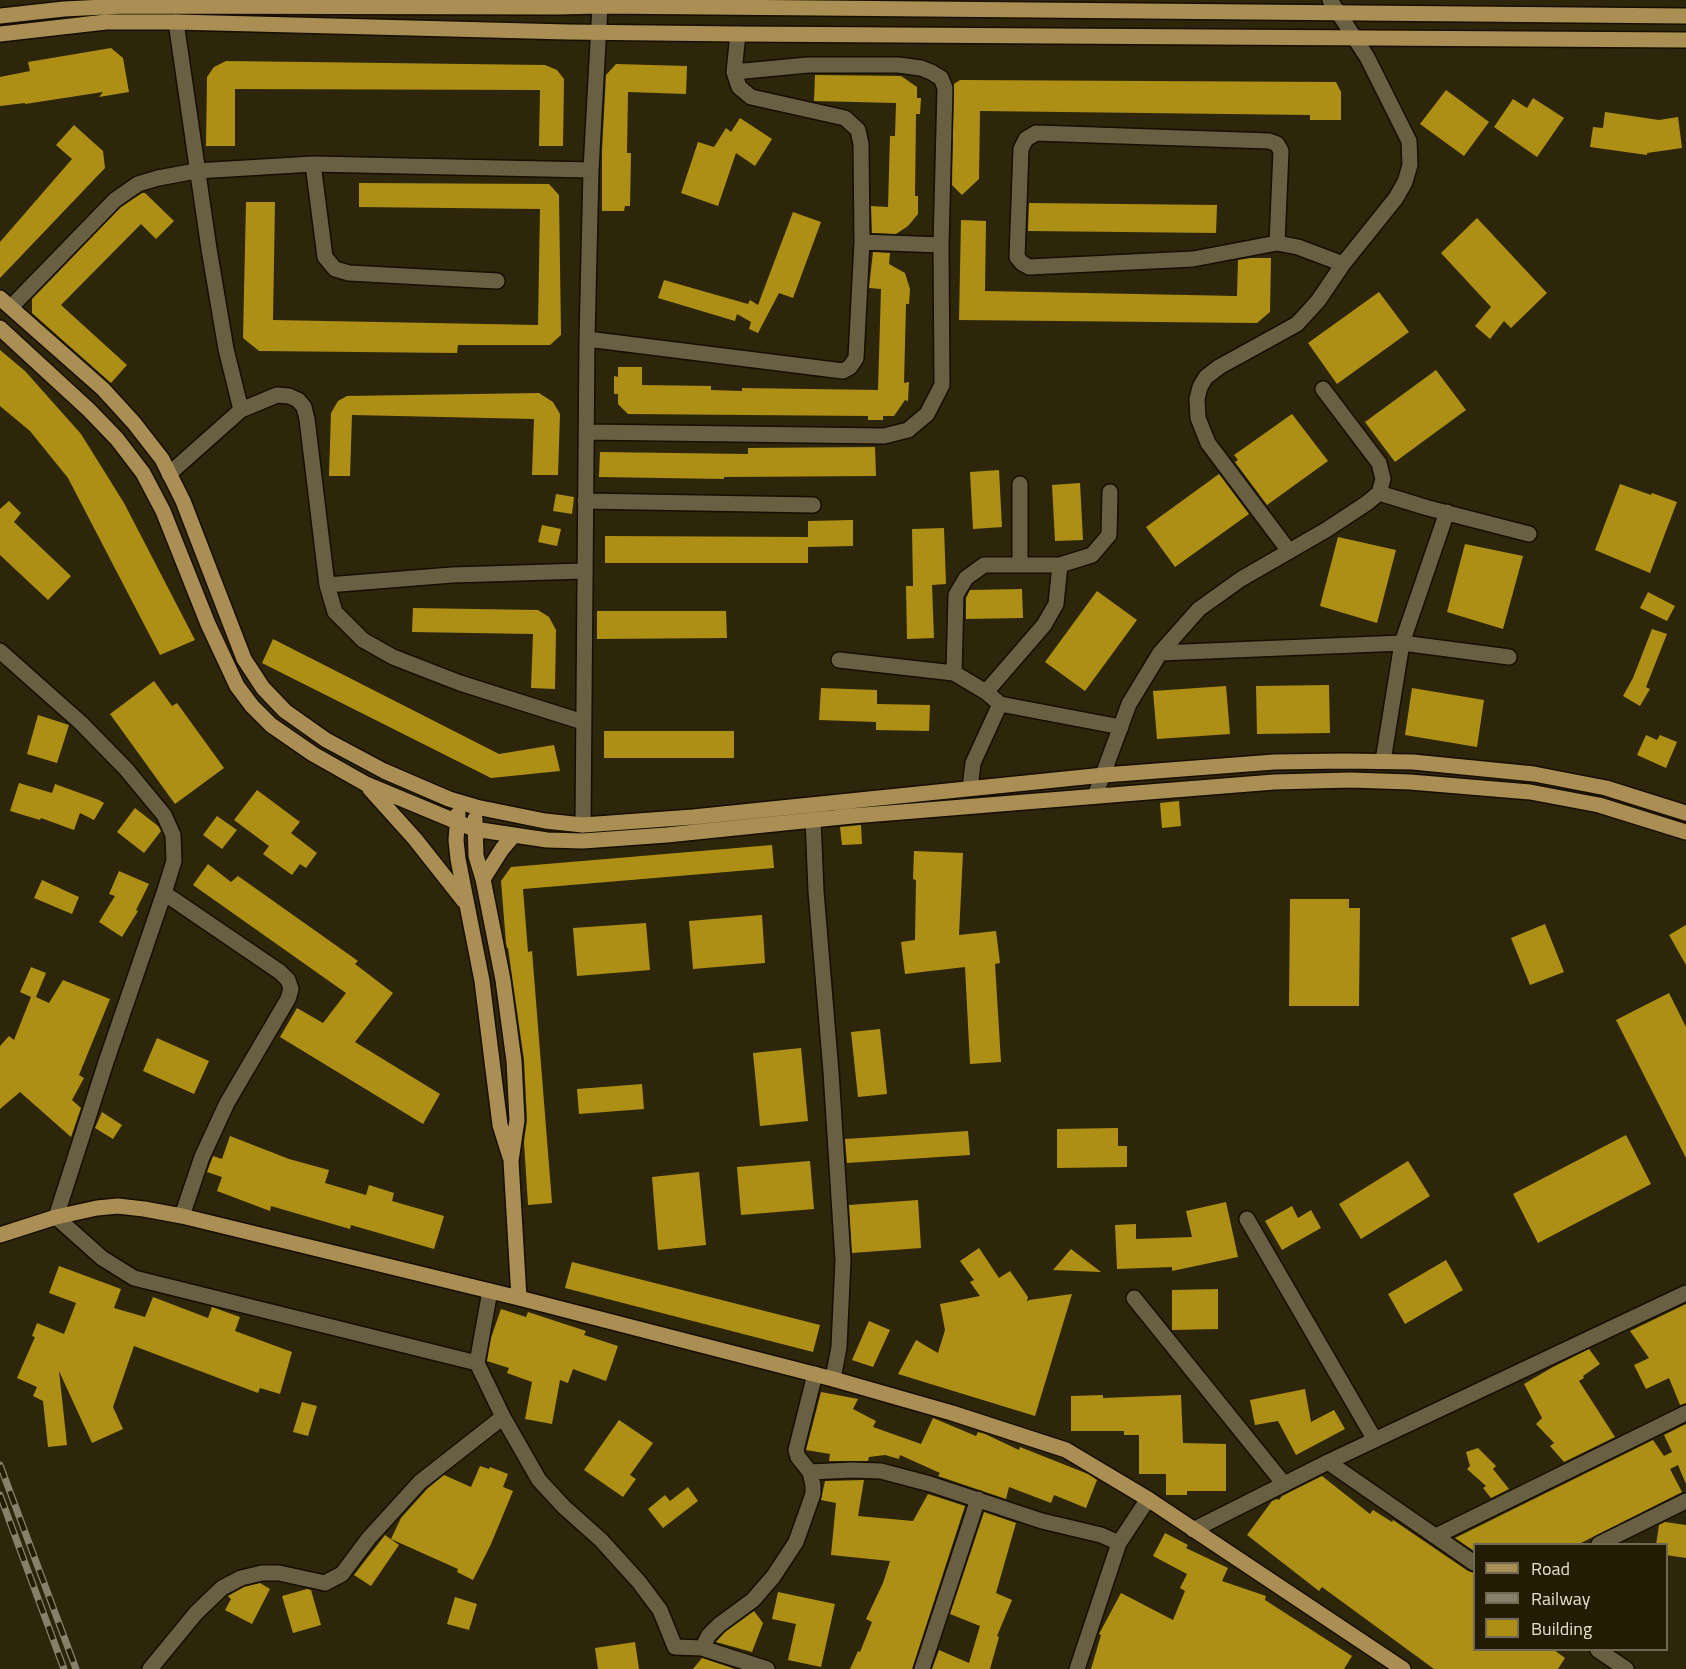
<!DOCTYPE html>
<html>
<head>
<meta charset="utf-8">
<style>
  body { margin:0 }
  #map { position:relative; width:1686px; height:1669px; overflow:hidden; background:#2e260a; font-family:"Titillium Web",sans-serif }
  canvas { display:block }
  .legend { position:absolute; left:1473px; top:1543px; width:195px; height:108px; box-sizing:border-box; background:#241c02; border:2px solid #706a54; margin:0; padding:8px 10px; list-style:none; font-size:18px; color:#e3dece }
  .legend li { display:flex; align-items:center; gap:12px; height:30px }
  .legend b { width:30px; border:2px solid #706a54 }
</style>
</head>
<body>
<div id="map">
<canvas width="1686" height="1669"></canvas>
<ul class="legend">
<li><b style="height:8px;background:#aa8e53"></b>Road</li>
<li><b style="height:8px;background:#87816b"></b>Railway</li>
<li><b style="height:16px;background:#ae8f16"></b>Building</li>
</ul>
</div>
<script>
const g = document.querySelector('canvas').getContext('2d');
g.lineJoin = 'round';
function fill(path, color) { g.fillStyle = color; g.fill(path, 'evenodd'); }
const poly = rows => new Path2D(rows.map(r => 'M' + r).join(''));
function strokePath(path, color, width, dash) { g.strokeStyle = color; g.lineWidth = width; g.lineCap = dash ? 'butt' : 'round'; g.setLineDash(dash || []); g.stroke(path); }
fill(poly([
  [111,48,123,58,129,92,99,97,103,92,25,104,25,103,0,106,0,77,30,71,28,62],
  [226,61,545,65,557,70,564,79,563,146,539,146,540,90,235,89,235,146,206,146,207,77,214,67],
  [616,64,687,66,686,94,628,92,627,153,631,153,630,206,625,206,624,211,602,211,602,151,606,75],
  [815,75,901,76,917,87,917,98,921,98,920,114,916,114,915,196,918,196,918,214,908,226,896,234,872,233,871,206,888,207,890,136,895,136,896,103,814,101],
  [960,80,1336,82,1341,92,1341,120,1310,120,1310,115,980,111,979,179,962,195,952,185,954,84],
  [1446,90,1489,122,1464,156,1420,124],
  [1533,98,1564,118,1537,157,1494,127,1513,99,1527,108],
  [1605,112,1659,120,1678,117,1682,148,1647,153,1647,155,1590,147,1593,127,1603,128],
  [740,118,772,139,755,166,736,153,718,206,681,193,698,142,714,147,726,128,731,132],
  [74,125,103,151,105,168,0,278,0,242,72,159,56,145],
  [359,183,549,184,559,195,561,335,550,345,458,345,457,353,259,351,243,338,246,202,275,202,273,320,538,325,540,209,359,207],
  [142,193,145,193,174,221,156,239,141,224,61,305,127,365,111,383,32,313,32,299,121,207],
  [1029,203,1217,205,1216,233,1028,231],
  [793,212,821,222,793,298,779,293,758,333,749,329,751,322,737,314,735,321,658,298,664,280,748,304,750,300,758,305],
  [1477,218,1547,293,1511,328,1504,321,1490,339,1475,326,1491,307,1441,253],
  [961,220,986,221,985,291,1237,296,1238,260,1251,258,1271,258,1270,312,1257,323,959,320],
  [873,252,890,253,889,264,905,273,910,289,909,304,906,304,904,383,909,382,908,401,905,400,894,416,883,416,883,420,868,420,868,416,628,414,618,404,618,394,614,394,614,376,618,377,618,367,642,367,642,385,711,386,711,390,742,391,742,388,878,390,881,289,869,288],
  [1379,292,1409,332,1337,384,1308,343],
  [0,350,25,371,81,434,124,503,195,640,160,655,68,478,30,431,0,406],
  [1436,370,1466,410,1395,462,1365,422],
  [539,393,553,402,560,414,558,475,532,475,534,419,352,415,350,476,329,476,331,413,338,401,347,396],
  [1292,414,1328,461,1267,505,1235,462,1238,460,1234,455],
  [875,447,876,476,724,477,724,479,599,477,600,452,748,454,748,448],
  [999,470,1002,527,973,529,970,472],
  [1219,474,1249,514,1175,567,1146,527],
  [1080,483,1083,540,1055,541,1052,485],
  [1620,484,1651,495,1652,493,1677,502,1650,573,1595,550],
  [556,494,574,497,572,514,553,511],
  [9,501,21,513,14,522,71,576,48,600,0,555,0,509],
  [853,520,853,546,808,547,808,521],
  [542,525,561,529,557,546,538,542],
  [944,528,946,584,932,585,934,638,907,639,906,586,913,586,912,529],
  [605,536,808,537,808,563,605,563],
  [1338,537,1396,550,1377,623,1320,606],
  [1465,544,1523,556,1503,629,1447,612],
  [1022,589,1023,618,966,619,966,598,970,590],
  [1097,591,1137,620,1085,691,1045,662],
  [1648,592,1675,606,1667,621,1640,608],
  [413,608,538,610,549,617,556,630,555,689,531,688,533,634,412,632],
  [597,611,726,611,727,638,597,639],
  [1652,629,1667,634,1646,687,1650,689,1640,706,1623,696,1633,678],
  [273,639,499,754,554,745,560,771,491,778,262,663],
  [154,681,172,706,177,703,224,768,175,804,110,714],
  [1329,685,1330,733,1257,734,1256,686],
  [1226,686,1230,734,1157,739,1153,691],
  [821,688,877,690,877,704,930,705,929,731,876,730,876,722,819,720],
  [1412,688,1484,700,1477,747,1405,735],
  [38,715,69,725,57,763,27,754],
  [604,731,734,731,734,758,604,758],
  [1646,735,1657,740,1660,735,1677,742,1666,768,1637,755],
  [19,783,52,793,55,784,99,800,104,803,94,820,80,813,74,830,41,818,40,820,10,811],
  [257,790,300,822,291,833,317,853,306,868,300,864,292,875,263,854,269,846,234,820],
  [1179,801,1181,826,1162,828,1160,803],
  [135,808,158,826,161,831,144,853,117,832],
  [217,816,237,830,222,849,203,835],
  [861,825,862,844,842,845,840,827],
  [772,845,774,868,523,889,528,952,532,951,552,1203,528,1205,524,1142,527,1120,524,1060,508,948,507,948,506,943,501,881,511,867],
  [914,851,963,853,959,935,996,931,1000,963,995,964,1001,1062,970,1064,965,967,905,974,901,942,915,940,916,880,913,879],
  [208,864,231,882,238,876,358,961,355,964,393,993,355,1042,440,1094,423,1124,280,1037,297,1008,323,1023,346,993,193,885],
  [119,871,149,884,136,910,138,911,122,937,99,922,115,896,109,894],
  [42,880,79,897,72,914,34,898],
  [1290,899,1349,899,1349,908,1360,908,1359,1006,1289,1006],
  [762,915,765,963,693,969,689,921],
  [646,923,650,970,577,976,573,928],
  [1545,924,1564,972,1530,985,1511,938],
  [1686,925,1686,965,1669,935],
  [31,967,46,973,36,997,49,1003,63,980,110,999,79,1075,84,1078,72,1100,81,1108,71,1137,20,1092,0,1109,0,1046,9,1036,14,1040,31,997,20,992],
  [1669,993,1686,1027,1686,1158,1616,1020],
  [880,1029,887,1094,858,1097,851,1032],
  [157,1038,209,1061,194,1094,143,1071],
  [801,1048,808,1121,760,1126,753,1053],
  [642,1084,644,1109,579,1114,577,1089],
  [102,1112,122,1125,113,1139,95,1128],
  [1118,1128,1118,1146,1127,1146,1127,1167,1057,1168,1057,1129],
  [968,1131,970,1155,847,1163,845,1139],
  [1626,1135,1651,1184,1538,1243,1513,1194],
  [230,1136,289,1159,329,1170,325,1183,366,1195,369,1185,394,1193,392,1201,444,1216,434,1249,351,1225,350,1229,271,1206,270,1211,217,1191,222,1177,207,1172,213,1156,222,1159],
  [810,1161,814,1209,741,1215,737,1167],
  [1408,1161,1430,1196,1361,1239,1339,1204],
  [699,1172,706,1245,658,1250,652,1177],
  [918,1200,921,1248,852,1253,849,1205],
  [1226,1202,1238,1257,1172,1271,1172,1267,1117,1269,1115,1225,1136,1224,1136,1239,1192,1237,1186,1211],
  [1292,1206,1298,1218,1311,1210,1321,1228,1282,1250,1265,1221],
  [979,1248,999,1278,1010,1271,1028,1297,1027,1302,1029,1300,1072,1294,1035,1416,898,1374,916,1340,938,1353,945,1330,940,1304,980,1296,970,1282,974,1280,960,1261],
  [1071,1249,1101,1272,1053,1270],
  [1446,1260,1463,1290,1405,1324,1388,1294],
  [572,1262,820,1325,813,1352,565,1288],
  [59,1266,121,1289,114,1308,145,1317,153,1297,208,1318,212,1307,240,1317,235,1331,292,1352,280,1394,260,1388,258,1393,134,1346,113,1407,123,1429,92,1443,59,1371,67,1445,48,1447,43,1401,33,1396,37,1387,17,1378,35,1337,32,1336,37,1323,64,1334,76,1303,49,1293],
  [1218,1289,1218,1329,1172,1330,1172,1290],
  [1686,1304,1686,1403,1680,1405,1669,1378,1646,1389,1634,1365,1649,1358,1630,1331],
  [501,1309,526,1317,528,1312,586,1331,584,1335,618,1346,606,1381,573,1369,568,1383,560,1380,552,1424,525,1419,532,1382,507,1373,509,1368,487,1361,491,1338],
  [869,1321,890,1330,873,1367,852,1360],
  [1589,1349,1600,1364,1583,1376,1584,1378,1579,1381,1615,1437,1564,1462,1550,1446,1554,1443,1536,1424,1542,1418,1524,1384,1553,1367],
  [1305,1389,1311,1422,1334,1410,1345,1429,1296,1455,1278,1421,1255,1425,1250,1400],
  [821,1392,858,1399,853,1409,876,1421,873,1427,921,1444,933,1418,976,1436,978,1432,985,1434,1019,1450,1020,1447,1088,1474,1097,1480,1086,1508,1054,1495,1051,1503,1009,1487,1006,1499,938,1476,940,1473,900,1455,899,1459,885,1455,869,1457,868,1461,829,1461,830,1454,806,1450],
  [1103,1395,1103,1398,1181,1395,1183,1443,1226,1444,1226,1491,1187,1491,1187,1495,1166,1495,1166,1474,1139,1474,1139,1435,1124,1435,1124,1431,1071,1431,1071,1396],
  [302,1402,317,1406,308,1436,293,1432],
  [619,1420,653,1443,630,1475,636,1479,623,1497,584,1470],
  [1686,1424,1686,1484,1678,1465,1670,1469,1682,1492,1577,1545,1474,1545,1474,1551,1455,1538,1653,1440,1664,1456,1672,1452,1664,1435],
  [1478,1448,1496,1466,1493,1469,1509,1489,1491,1498,1483,1488,1486,1486,1467,1469,1470,1466,1466,1452],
  [480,1466,489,1469,490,1467,508,1474,503,1487,513,1491,491,1544,473,1580,457,1572,458,1569,391,1539,401,1518,427,1489,444,1475,471,1487],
  [1322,1476,1370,1514,1373,1510,1392,1522,1393,1520,1468,1571,1474,1573,1474,1650,1554,1650,1565,1658,1558,1669,1434,1669,1322,1587,1319,1591,1247,1535,1272,1501,1277,1499,1279,1500,1282,1496],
  [864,1480,858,1516,913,1521,928,1494,965,1506,912,1669,850,1669,858,1651,860,1652,872,1622,866,1619,883,1583,890,1561,831,1555,836,1503,821,1500,825,1481],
  [688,1487,698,1501,663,1528,648,1509,665,1495,670,1501],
  [984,1512,1016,1523,996,1593,1012,1600,997,1636,999,1637,990,1669,932,1669,939,1650,969,1663,980,1626,950,1614],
  [1665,1522,1686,1525,1686,1558,1666,1555,1666,1545,1656,1545,1659,1525],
  [1165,1533,1188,1545,1186,1548,1228,1568,1222,1581,1266,1596,1265,1600,1352,1656,1344,1669,1091,1669,1101,1635,1099,1634,1121,1593,1173,1620,1185,1591,1180,1588,1187,1574,1153,1556],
  [385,1535,399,1545,371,1586,354,1575],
  [260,1583,270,1589,252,1624,225,1610,231,1599,228,1596,244,1587],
  [307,1589,311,1590,321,1625,293,1633,282,1596],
  [778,1592,835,1604,821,1667,788,1660,796,1624,772,1619],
  [455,1597,477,1604,469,1630,447,1624],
  [754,1611,763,1623,752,1652,716,1642,725,1632],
  [635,1642,639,1669,598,1669,595,1648],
  [702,1658,735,1669,693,1669]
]), '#ae8f16');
const minor = poly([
  [176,22,209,249,226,349,241,410],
  [313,164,325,257,335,269,349,273,497,281],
  [862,242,941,245],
  [1277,243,1281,151,1277,144,1269,141,1036,133,1026,139,1021,149,1017,257,1022,263,1029,267,1193,259,1277,243,1298,247,1343,264],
  [11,307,115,200,138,184,158,178,196,171,313,164,591,170],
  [587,339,843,371,850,367,856,358,862,242,861,144,858,130,845,118,751,97,739,87,734,72],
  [586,432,884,436,908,430,927,414,942,385,941,245,945,88,941,78,931,72,921,68,898,65,808,65,734,72,738,34],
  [169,474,241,410,277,395,289,396,298,400,304,407,307,419,327,585,335,612,363,640,393,657,460,683,583,722],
  [1020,484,1020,565],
  [1379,493,1428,508,1529,534],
  [585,501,813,505],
  [1289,551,1208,443,1198,418,1197,399,1200,387,1206,377,1219,367,1297,324,1318,301,1343,264,1396,198,1405,182,1410,165,1409,141,1367,57,1330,0],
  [327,585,452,575,584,571],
  [0,651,81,723,126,769,164,815,173,835,174,861,164,893,106,1062,56,1217,102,1258,134,1278,477,1363],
  [1160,653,1402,643,1509,657],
  [839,660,954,673,986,692,1000,704,1121,727],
  [954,673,956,595,966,578,984,565,1060,565,1092,555,1109,535,1110,492],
  [986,692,1044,625,1056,604,1060,565],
  [1383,761,1402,643,1447,512],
  [970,788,973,763,1000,704],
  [1095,796,1129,704,1160,653,1199,609,1241,579,1326,530,1367,503,1379,493,1383,479,1379,463,1323,389],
  [813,819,816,891,831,1072,843,1260,839,1347,833,1379],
  [583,825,587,339,591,170,600,6],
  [164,893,280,972,288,980,291,989,288,999,227,1103,202,1157,182,1216],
  [1247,1219,1375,1440],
  [490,1291,477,1363,503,1417,539,1480,564,1507,601,1540,639,1582,660,1610,675,1647,702,1648,767,1669],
  [1134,1298,1284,1484],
  [1328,1462,1474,1563],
  [810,1472,852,1470,881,1471,930,1484,1042,1521,1101,1535,1119,1543],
  [1193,1530,1328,1462,1686,1293],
  [1436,1536,1686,1413],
  [1599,1544,1686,1501],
  [702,1648,709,1635,719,1625,753,1600,773,1577,796,1542,813,1494,813,1485,810,1472,798,1457,796,1450,815,1374],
  [1598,1650,1626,1669],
  [150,1669,196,1613,222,1588,241,1578,262,1573,279,1573,325,1583,342,1574,369,1538,420,1482,503,1417],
  [922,1669,978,1499],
  [1077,1669,1119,1543,1148,1499]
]);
const major = poly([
  [0,16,64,9,124,6,558,7,600,6,1686,16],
  [0,34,106,22,176,22,568,32,738,34,1686,40],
  [0,298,103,389,134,423,162,459,183,501,244,659,263,688,285,711,326,740,384,771,449,799,476,807,545,821,583,825,693,817,1104,775,1274,762,1344,761,1413,762,1534,774,1606,788,1686,813],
  [0,328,89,410,117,439,143,473,163,511,208,624,237,686,252,706,271,725,313,754,366,784,474,829,547,840,583,841,667,835,852,816,1136,793,1274,782,1350,780,1410,782,1530,792,1599,805,1686,832],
  [370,789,415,839,464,901],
  [458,814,456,840,458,859,482,981,500,1125,510,1157],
  [475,819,476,856,483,879,503,980,514,1061,517,1120,511,1161,519,1298],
  [483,879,502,849,514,835],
  [0,1235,56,1217,97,1208,118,1206,144,1209,182,1216,519,1298,833,1379,952,1413,1066,1450,1148,1499,1403,1669]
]);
strokePath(minor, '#160e00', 18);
strokePath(major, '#160e00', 18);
strokePath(minor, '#696044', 15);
strokePath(major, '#aa8e53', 15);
const rail = poly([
  [0,1465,76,1669],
  [0,1495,64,1669]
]);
strokePath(rail, '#87816b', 7);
strokePath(rail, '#241c02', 4.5, [14]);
</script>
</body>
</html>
